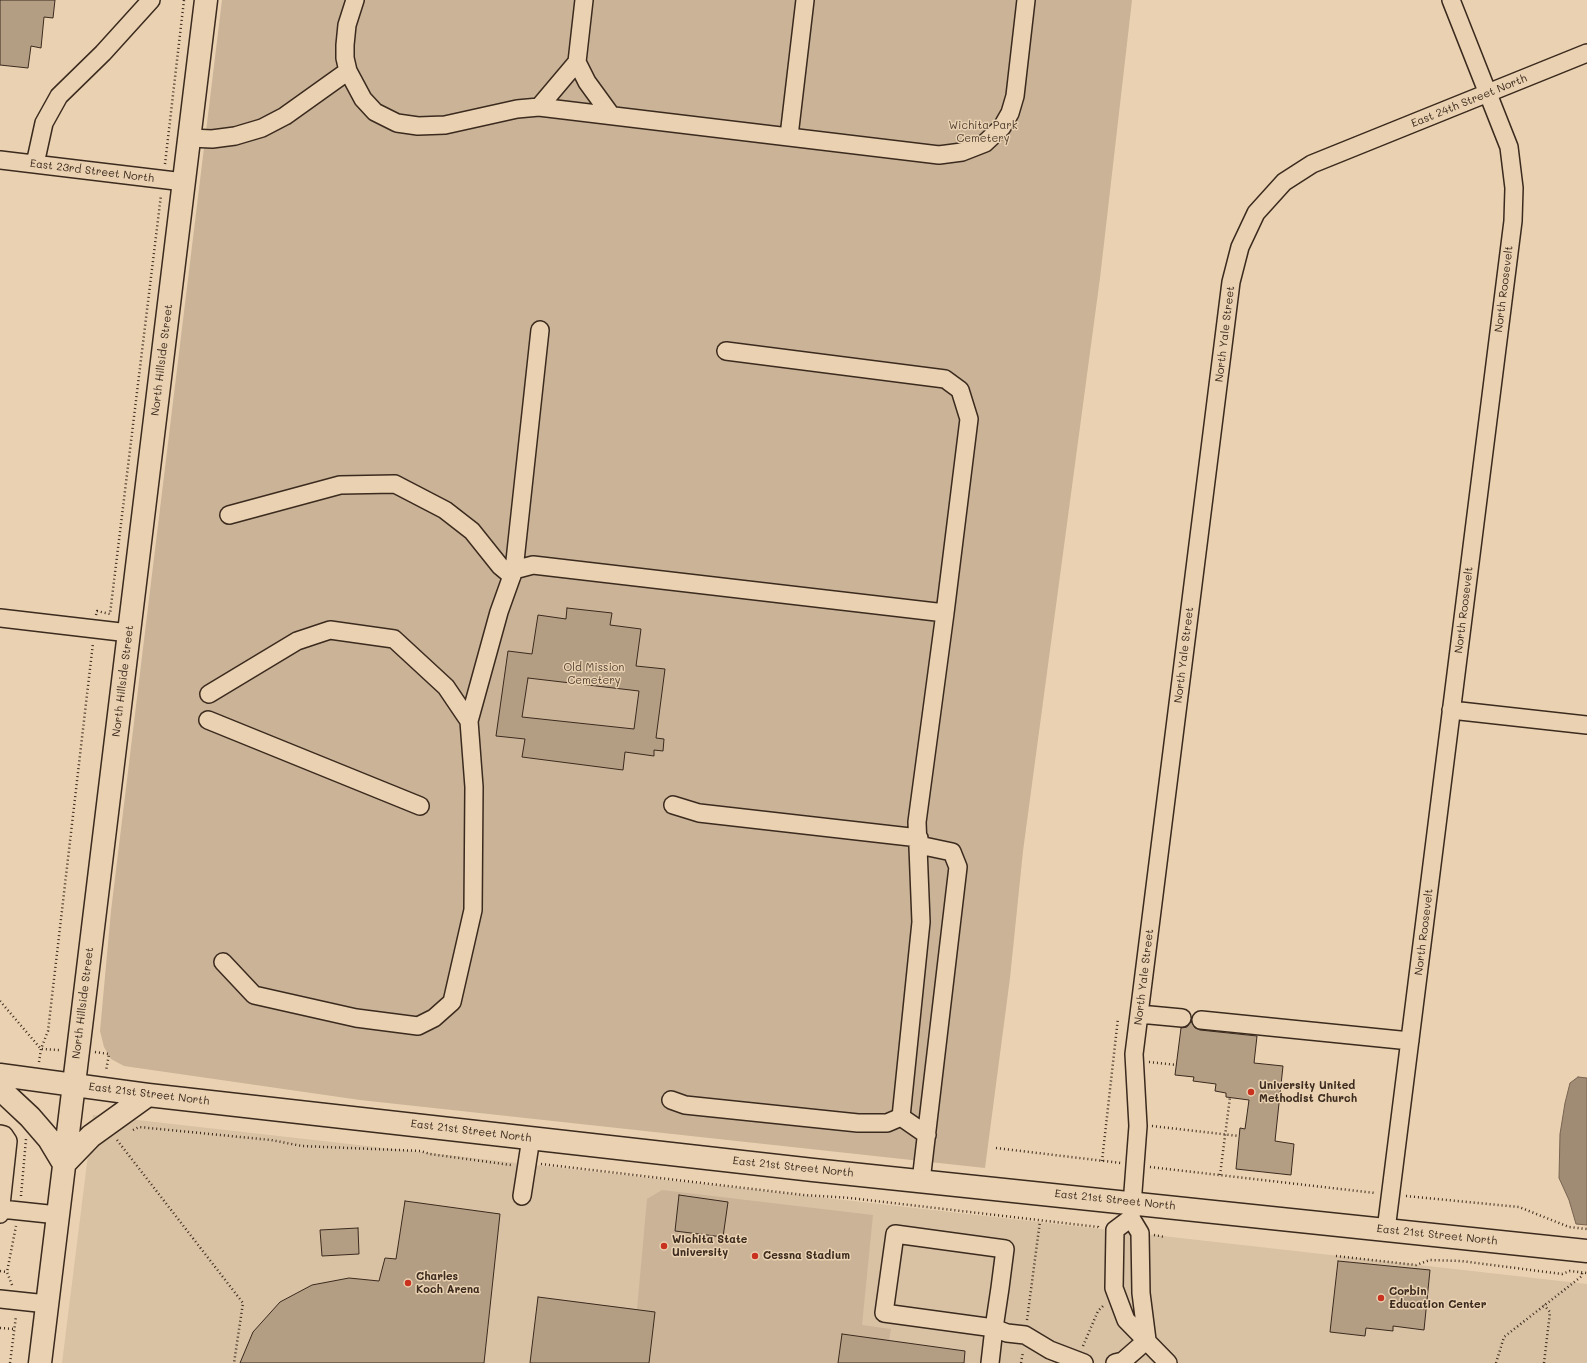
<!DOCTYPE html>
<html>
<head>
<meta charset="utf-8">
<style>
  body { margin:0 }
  canvas { display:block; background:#e9d1b1 }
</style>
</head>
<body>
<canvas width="1587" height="1363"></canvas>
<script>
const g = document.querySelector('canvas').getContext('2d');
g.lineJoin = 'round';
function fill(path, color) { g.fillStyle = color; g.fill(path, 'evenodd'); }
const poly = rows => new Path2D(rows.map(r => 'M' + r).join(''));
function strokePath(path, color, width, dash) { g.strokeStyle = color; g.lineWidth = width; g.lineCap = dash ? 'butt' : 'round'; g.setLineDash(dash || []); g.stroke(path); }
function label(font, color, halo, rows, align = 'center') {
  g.font = font + ' Mali,sans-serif'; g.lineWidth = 3; g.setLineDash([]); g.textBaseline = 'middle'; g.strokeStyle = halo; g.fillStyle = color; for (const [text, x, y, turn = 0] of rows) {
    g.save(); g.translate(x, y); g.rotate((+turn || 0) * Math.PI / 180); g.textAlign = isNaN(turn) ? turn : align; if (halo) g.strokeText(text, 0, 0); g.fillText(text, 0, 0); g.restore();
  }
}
fill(poly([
  [93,1115,1587,1284,1587,1363,62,1363]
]), '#d9c2a4');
fill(poly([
  [222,0,1132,0,1100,278,1023,851,1010,978,985,1168,360,1100,124,1066,111,1059,104,1047,100,1031,111,911],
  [662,1190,873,1215,862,1325,891,1329,889,1341,965,1351,964,1363,530,1363,538,1297,637,1309,647,1199]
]), '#cab397');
const water = poly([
  [1578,1077,1587,1078,1587,1225,1576,1224,1569,1200,1559,1178,1560,1134,1565,1103,1570,1083,1578,1077]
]);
fill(water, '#a08b74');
strokePath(water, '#786452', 1);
const building = poly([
  [0,0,55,0,53,18,44,17,41,48,31,46,28,68,0,65,0,0],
  [567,608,612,613,610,625,641,629,636,666,665,669,656,738,664,739,663,751,654,750,654,756,625,752,623,770,522,757,525,739,496,736,508,651,532,654,538,615,566,619,567,608],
  [528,678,639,691,634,729,522,717,528,678],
  [1191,1021,1195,1028,1200,1030,1257,1036,1254,1063,1283,1066,1275,1141,1294,1144,1291,1175,1236,1169,1240,1128,1245,1129,1249,1100,1226,1097,1226,1093,1215,1091,1216,1084,1193,1081,1194,1077,1175,1075,1181,1028,1187,1027,1191,1021],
  [679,1195,728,1202,723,1237,675,1231,679,1195],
  [405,1201,500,1214,484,1363,240,1363,253,1332,280,1302,312,1285,349,1278,379,1281,385,1258,396,1259,405,1201],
  [358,1228,359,1254,322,1256,320,1230,358,1228],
  [1338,1261,1430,1270,1424,1330,1393,1326,1393,1331,1366,1328,1365,1336,1330,1332,1338,1261],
  [538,1297,655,1312,649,1363,530,1363,538,1297],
  [842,1334,965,1351,964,1363,838,1363,842,1334]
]);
fill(building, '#b39e84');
strokePath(building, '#3b2a1e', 1);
const minor = poly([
  [355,0,347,25,345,45,345,58,348,71,363,99,375,112,397,123,418,126,445,125,517,109,539,107,939,155,962,152,985,143,1002,127,1010,113,1015,96,1026,0],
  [584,0,577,62,587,82,611,115],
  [539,107,577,62],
  [789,136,805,0],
  [190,138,212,139,235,136,262,128,285,116,348,71],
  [0,160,184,182],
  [35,164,44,123,59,96,103,53,151,0],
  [229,515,340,485,395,484,445,510,472,531,500,566,512,576],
  [514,570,540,330],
  [0,618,129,633],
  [209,694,297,641,330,630,394,639,446,687,469,721],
  [1451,710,1587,725],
  [208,720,420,806],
  [673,805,699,813,919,838],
  [919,845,952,852,958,867,921,1181],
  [223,962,254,995,356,1018,418,1026,434,1018,452,1002,473,910,474,787,469,721,499,612,514,570,533,565,945,613,969,419,960,390,945,379,726,351],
  [1139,1014,1182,1018],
  [1201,1020,1410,1041],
  [671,1100,685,1105,858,1123,887,1123,901,1117],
  [0,1134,4,1135,8,1141,0,1214],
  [927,1135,901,1117,921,922,917,822,945,613],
  [522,1196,531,1138],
  [1,1209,58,1215],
  [1131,1218,1115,1230,1114,1288,1126,1320,1168,1363],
  [1386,1230,1513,221,1514,188,1509,147,1451,0],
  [0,1299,47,1304],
  [1147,1340,1141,1293,1140,1233,1131,1218,1138,1126,1134,1054,1231,282,1240,247,1256,213,1284,182,1312,164,1587,53],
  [990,1363,994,1328,1000,1288,1005,1249,895,1234,884,1313,994,1328,1007,1333,1025,1335,1050,1350,1084,1363],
  [1115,1363,1123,1361,1147,1340]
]);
const major = poly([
  [0,1075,148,1095,813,1170,1587,1251],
  [0,1089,30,1117,49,1139,64,1164,91,1136,148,1095],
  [40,1363,206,0]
]);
strokePath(minor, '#3b2a1e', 20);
strokePath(major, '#3b2a1e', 25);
strokePath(poly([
  [165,164,184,0],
  [96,615,97,611,110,614,161,195],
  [0,1001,41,1049,60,1050],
  [95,1052,109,1054,106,1071],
  [39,1062,41,1049,48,1031,93,643],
  [1149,1062,1177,1065],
  [1152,1126,1239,1136],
  [133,1130,139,1127,271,1140,302,1146,421,1151,430,1154,511,1165],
  [117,1140,243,1303,234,1363],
  [996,1148,1121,1163],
  [1102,1161,1118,1018],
  [541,1164,804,1195,850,1198,1098,1227,1099,1229],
  [1150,1167,1375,1193],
  [1220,1175,1230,1097],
  [21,1196,26,1139],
  [1406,1196,1519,1207,1569,1227,1587,1229],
  [1154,1235,1165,1237],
  [1336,1256,1416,1265,1430,1260,1461,1261,1562,1274,1570,1271,1587,1273],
  [0,1271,7,1272],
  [12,1285,7,1272,16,1226],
  [1027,1320,1040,1221],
  [0,1328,14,1329],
  [1083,1346,1098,1311,1105,1304],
  [10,1363,16,1316],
  [1021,1363,1023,1352],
  [1496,1363,1504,1337,1582,1276,1582,1271],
  [1544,1363,1550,1312,1544,1305]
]), '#3b2a1e', 2.5, [1, 3]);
strokePath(minor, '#e9d1b1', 17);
strokePath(major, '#e9d1b1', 22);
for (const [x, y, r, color] of [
  [1251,1092,4,"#c8321e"],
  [664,1246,4,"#c8321e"],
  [755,1256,4,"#c8321e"],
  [408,1283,4,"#c8321e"],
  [1381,1298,4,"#c8321e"]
]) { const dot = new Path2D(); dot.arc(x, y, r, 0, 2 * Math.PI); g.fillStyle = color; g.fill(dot); strokePath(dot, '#e9d1b1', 1.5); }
label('11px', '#3b2a1e', '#e9d1b1', [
  ["East 24th Street North",1469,101,-22],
  ["East 23rd Street North",92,171,7],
  ["North Roosevelt",1504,289,-83],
  ["North Yale Street",1225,334,-83],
  ["North Hillside Street",162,360,-83],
  ["North Roosevelt",1464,610,-83],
  ["North Yale Street",1184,655,-83],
  ["North Hillside Street",123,681,-83],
  ["North Roosevelt",1424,932,-83],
  ["North Yale Street",1144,977,-83],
  ["North Hillside Street",83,1003,-83],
  ["East 21st Street North",149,1094,7],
  ["East 21st Street North",471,1131,7],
  ["East 21st Street North",793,1167,6],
  ["East 21st Street North",1115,1200,6],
  ["East 21st Street North",1437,1235,6]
]);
label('11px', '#503f30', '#e9d1b1', [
  ["Wichita Park",983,126],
  ["Cemetery",983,139],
  ["Old Mission",594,668],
  ["Cemetery",594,681]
]);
label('bold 11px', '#3b2a1e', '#e9d1b1', [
  ["University United",1259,1086],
  ["Methodist Church",1259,1099],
  ["Wichita State",672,1240],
  ["University",672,1253],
  ["Cessna Stadium",763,1256],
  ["Charles",416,1277],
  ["Koch Arena",416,1290],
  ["Corbin",1389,1292],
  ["Education Center",1389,1305]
], 'left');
</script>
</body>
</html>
